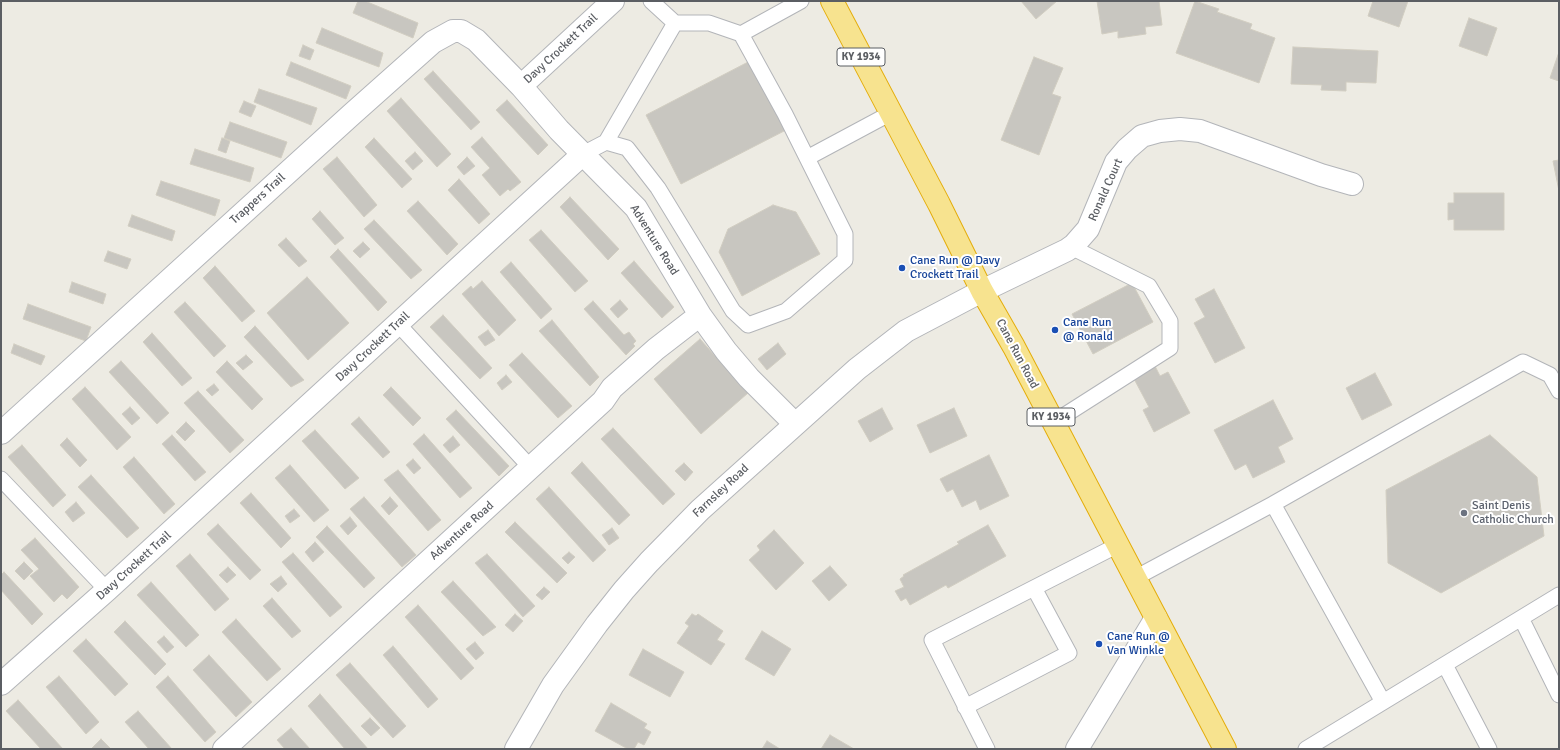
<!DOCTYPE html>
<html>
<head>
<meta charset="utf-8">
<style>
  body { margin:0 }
  #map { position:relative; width:1560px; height:750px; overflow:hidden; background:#edebe3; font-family:Signika,sans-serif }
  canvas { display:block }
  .frame { position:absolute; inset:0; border:2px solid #5b5e63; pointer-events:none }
</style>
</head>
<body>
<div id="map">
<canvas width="1560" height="750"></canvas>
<div class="frame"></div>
</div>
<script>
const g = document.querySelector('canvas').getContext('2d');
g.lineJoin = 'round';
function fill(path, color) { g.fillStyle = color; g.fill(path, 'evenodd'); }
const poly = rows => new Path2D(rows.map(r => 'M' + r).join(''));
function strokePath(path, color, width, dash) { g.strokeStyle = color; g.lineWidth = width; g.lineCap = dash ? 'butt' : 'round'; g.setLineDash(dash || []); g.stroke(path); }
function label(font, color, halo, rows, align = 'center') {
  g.font = font + ' Signika,sans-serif'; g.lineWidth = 4; g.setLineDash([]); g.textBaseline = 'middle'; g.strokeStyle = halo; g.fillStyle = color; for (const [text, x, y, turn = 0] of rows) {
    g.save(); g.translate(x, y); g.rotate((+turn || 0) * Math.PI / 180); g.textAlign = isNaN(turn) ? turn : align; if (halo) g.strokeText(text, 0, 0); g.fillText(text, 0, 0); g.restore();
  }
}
const building = poly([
  [358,1,365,1,418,23,413,38,353,13,358,1],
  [1021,1,1057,1,1036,19,1021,1],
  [1097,1,1159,1,1162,25,1145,27,1146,34,1118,38,1118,31,1102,34,1097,1],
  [1195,1,1219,9,1217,12,1252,24,1250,29,1275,38,1259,83,1176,53,1195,1],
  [1373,1,1408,1,1399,27,1368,16,1373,1],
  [1469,18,1497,28,1487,56,1459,46,1469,18],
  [322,28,383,53,379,67,316,43,322,28],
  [303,45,314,50,310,60,299,56,303,45],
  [1293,47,1378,51,1376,83,1346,82,1346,91,1321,90,1322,85,1291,84,1293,47],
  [1559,52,1559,81,1550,78,1559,52],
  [1034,57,1063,68,1052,94,1061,97,1039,155,1001,140,1034,57],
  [750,61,786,130,681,184,646,115,750,61],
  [291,62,351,86,346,99,286,75,291,62],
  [433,71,480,122,471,130,424,79,433,71],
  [259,89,317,108,311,125,254,102,259,89],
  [401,98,451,154,437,167,387,111,401,98],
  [507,100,548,145,538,155,496,110,507,100],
  [244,101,256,106,251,117,239,112,244,101],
  [230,122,287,142,281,158,224,138,230,122],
  [482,137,521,182,510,191,508,189,500,196,482,175,490,168,471,147,482,137],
  [222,138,230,141,226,153,218,150,222,138],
  [374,138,412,179,402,188,365,147,374,138],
  [195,149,254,168,250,182,190,164,195,149],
  [415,152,423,161,413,170,405,161,415,152],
  [337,157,377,205,364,217,323,169,337,157],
  [467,157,475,166,464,175,457,167,467,157],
  [1559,160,1559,191,1553,161,1559,160],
  [459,179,490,214,479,224,448,190,459,179],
  [161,181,220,200,215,216,156,195,161,181],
  [1454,193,1504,193,1504,230,1454,230,1454,219,1448,220,1448,203,1454,203,1454,193],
  [570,197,619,249,608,260,560,207,570,197],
  [418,201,458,244,447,255,407,211,418,201],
  [773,205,796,212,820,254,742,296,719,252,728,229,773,205],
  [320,211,344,238,335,245,312,219,320,211],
  [132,215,175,231,172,241,128,226,132,215],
  [374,220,422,270,411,279,364,229,374,220],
  [541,230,588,281,575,292,529,240,541,230],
  [286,238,307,261,299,267,278,245,286,238],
  [363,242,370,249,360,258,353,251,363,242],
  [338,249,387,302,378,311,330,257,338,249],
  [108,251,131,259,127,269,104,261,108,251],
  [634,261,674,307,662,318,621,273,634,261],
  [511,262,552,309,541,319,500,272,511,262],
  [215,266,255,311,242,322,203,278,215,266],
  [307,277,349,323,308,360,267,313,307,277],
  [482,281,516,320,499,336,462,294,471,286,473,289,482,281],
  [72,282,106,294,103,304,69,292,72,282],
  [1132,283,1153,322,1093,354,1072,314,1132,283],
  [1214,289,1245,348,1215,363,1194,323,1205,317,1195,299,1214,289],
  [620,300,628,309,618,318,610,309,620,300],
  [593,301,624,335,629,332,636,341,633,344,635,346,626,355,584,309,593,301],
  [185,302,226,346,214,357,174,312,185,302],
  [28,304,91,327,86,341,23,319,28,304],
  [443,315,492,368,480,379,430,327,443,315],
  [552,320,599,377,590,386,539,331,552,320],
  [255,326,304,380,291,387,244,337,255,326],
  [488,330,495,340,485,346,478,337,488,330],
  [152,333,192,378,182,386,143,342,152,333],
  [700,339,748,393,701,434,654,379,700,339],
  [778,343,786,354,767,370,758,359,778,343],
  [14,344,45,356,41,365,11,353,14,344],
  [522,353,572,406,558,418,509,365,522,353],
  [246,355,253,362,243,370,236,363,246,355],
  [121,361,169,413,157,424,109,372,121,361],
  [227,361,263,399,252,410,216,372,227,361],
  [1155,366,1160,376,1168,372,1190,413,1154,432,1143,410,1149,407,1133,377,1155,366],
  [1375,373,1392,405,1362,420,1346,388,1375,373],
  [506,375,512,382,502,390,497,383,506,375],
  [214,384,219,390,212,396,206,390,214,384],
  [85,387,131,437,117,450,72,399,85,387],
  [391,387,421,418,413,426,383,395,391,387],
  [198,391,244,440,230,453,184,403,198,391],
  [1273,400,1293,439,1278,447,1285,462,1253,478,1246,464,1235,470,1214,430,1273,400],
  [130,407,140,418,132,425,122,414,130,407],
  [882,408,893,429,870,442,858,421,882,408],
  [954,408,967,436,930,453,917,425,954,408],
  [456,410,509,466,499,476,446,419,456,410],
  [359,417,390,452,383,458,351,424,359,417],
  [186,422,195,431,185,441,176,432,186,422],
  [613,428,675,494,663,505,601,439,613,428],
  [315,430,359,478,345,489,302,441,315,430],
  [424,434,472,488,460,498,413,444,424,434],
  [172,435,206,472,195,481,162,444,172,435],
  [1490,435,1537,477,1544,536,1441,593,1388,563,1386,490,1490,435],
  [453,436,460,445,450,453,443,445,453,436],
  [67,438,87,460,80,467,60,445,67,438],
  [22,445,66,495,53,507,8,457,22,445],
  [989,455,1009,496,980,510,976,500,962,507,953,489,947,492,940,479,989,455],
  [134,457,175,504,164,514,123,467,134,457],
  [413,459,421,468,414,474,406,465,413,459],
  [582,462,630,515,619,525,571,473,582,462],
  [684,463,693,472,685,481,675,471,684,463],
  [290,465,329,510,314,522,275,478,290,465],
  [398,470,441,520,428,531,384,480,398,470],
  [91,475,139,528,127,538,78,487,91,475],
  [549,487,606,550,593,562,536,499,549,487],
  [251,493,291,538,281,548,240,503,251,493],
  [364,497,416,555,402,567,350,509,364,497],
  [390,497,398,506,389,515,381,506,390,497],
  [76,502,85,513,73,522,65,512,76,502],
  [294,509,300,516,290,523,285,516,294,509],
  [350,517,357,526,348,535,340,526,350,517],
  [515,522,567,573,557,583,505,532,515,522],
  [218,524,261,570,250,580,207,534,218,524],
  [988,525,1006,556,948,588,946,585,910,605,906,598,901,601,895,591,904,587,900,579,904,576,903,575,959,544,957,542,988,525],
  [327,526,375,578,364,588,316,537,327,526],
  [612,528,619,538,609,545,602,535,612,528],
  [774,530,804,563,776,590,749,560,760,550,757,546,774,530],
  [35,538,79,587,67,599,62,594,54,602,30,576,39,569,21,550,35,538],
  [315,542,324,552,313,562,305,552,315,542],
  [569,552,575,557,568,564,562,558,569,552],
  [293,553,342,607,330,617,282,562,293,553],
  [190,554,229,599,215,611,176,566,190,554],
  [487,554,535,606,523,617,475,563,487,554],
  [24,562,33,571,24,580,15,571,24,562],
  [830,566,847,585,829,601,812,581,830,566],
  [228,567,236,575,227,583,219,575,228,567],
  [4,572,43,614,32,625,1,590,1,575,4,572],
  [281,576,287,584,278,592,270,584,281,576],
  [453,581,496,627,483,636,441,592,453,581],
  [151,582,199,635,186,647,137,595,151,582],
  [544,587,550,592,542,600,536,595,544,587],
  [272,598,301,631,292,638,263,606,272,598],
  [418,605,474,668,461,680,405,617,418,605],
  [515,614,523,621,513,632,505,625,515,614],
  [692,614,696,616,698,614,723,631,717,640,725,644,711,665,677,643,689,626,685,623,692,614],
  [236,619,281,669,267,681,222,632,236,619],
  [125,621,166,664,155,675,114,632,125,621],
  [762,631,791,649,774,676,745,659,762,631],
  [164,636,174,647,167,653,157,642,164,636],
  [86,639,128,684,115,696,73,651,86,639],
  [475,642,484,653,476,660,466,649,475,642],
  [393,646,438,699,428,708,383,655,393,646],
  [643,649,684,672,670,697,629,675,643,649],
  [209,655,252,702,236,717,193,670,209,655],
  [350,663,406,726,393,738,336,675,350,663],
  [59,676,99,722,86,734,46,687,59,676],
  [168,676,216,732,205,742,156,687,168,676],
  [320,694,368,749,345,749,308,706,320,694],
  [18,700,63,749,41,749,6,711,18,700],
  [611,703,647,724,644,728,651,732,644,745,638,742,634,749,628,749,595,731,611,703],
  [138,711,172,749,149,749,125,722,138,711],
  [370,718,380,728,371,736,361,726,370,718],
  [291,728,310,749,285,749,277,740,291,728],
  [830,735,854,749,821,749,830,735],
  [101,739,111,749,91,749,101,739],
  [767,741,780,749,762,749,767,741]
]);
fill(building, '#c8c6c0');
strokePath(building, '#d1cdc1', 1);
const lane = poly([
  [741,34,801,1],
  [606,142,675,23],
  [583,154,606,142,627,148,658,188,733,311,748,325,786,311,845,260,845,234,785,114,741,34,709,23,675,23,651,1],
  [807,158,891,113],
  [398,324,531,468],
  [1054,422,1170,348,1170,321,1149,286,1071,247],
  [1,479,107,590],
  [1273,504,1523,362,1550,375,1559,391],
  [1135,578,1273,504,1383,702],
  [1521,618,1559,695],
  [1445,665,1489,749],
  [965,707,1069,653,1034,588],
  [987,749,932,640,1118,545],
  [1306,749,1559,595]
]);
const street = poly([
  [521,86,613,1],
  [1,433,351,115,433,42,453,31,461,31,476,40,521,86,559,130,636,208,700,315,726,351,749,378,795,424],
  [1,684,107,590,583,154],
  [224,749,603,401,612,388,656,349,700,315],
  [516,749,553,685,597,624,624,590,649,562,700,510,857,369,906,331,982,291,1067,250,1074,245,1088,229,1116,162,1127,149,1142,136,1160,131,1180,129,1200,131,1321,175,1352,184],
  [1077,749,1156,618]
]);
const highway = poly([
  [832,1,939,204,982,291,1014,347,1225,749]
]);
strokePath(lane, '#b3b5b9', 17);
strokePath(street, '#b3b5b9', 24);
strokePath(highway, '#e4ad0b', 24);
strokePath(lane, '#fff', 15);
strokePath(street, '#fff', 22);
strokePath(highway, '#f7e38f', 22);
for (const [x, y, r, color] of [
  [902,268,4,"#1a4fb4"],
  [1055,330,4,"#1a4fb4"],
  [1464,513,4,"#6b7280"],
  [1099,644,4,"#1a4fb4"]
]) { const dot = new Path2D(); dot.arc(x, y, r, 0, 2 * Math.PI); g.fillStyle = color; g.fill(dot); strokePath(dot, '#fff', 1.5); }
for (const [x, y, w] of [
  [861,57,48],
  [1051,417,48]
]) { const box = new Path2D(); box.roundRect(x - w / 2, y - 9, w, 18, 3); g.fillStyle = '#fff'; g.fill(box); strokePath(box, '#5b5e63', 1); }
label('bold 11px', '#5b5e63', null, [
  ["KY 1934",861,57],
  ["KY 1934",1051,417]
]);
label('12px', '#5b5e63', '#fff', [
  ["Davy Crockett Trail",561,49,-43],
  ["Ronald Court",1106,190,-66],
  ["Trappers Trail",258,199,-42],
  ["Adventure Road",654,240,58],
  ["Davy Crockett Trail",373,347,-43],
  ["Cane Run Road",1017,354,62],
  ["Farnsley Road",721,491,-43],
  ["Adventure Road",462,531,-42],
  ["Davy Crockett Trail",134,566,-42]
]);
label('12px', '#164399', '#fff', [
  ["Cane Run @ Davy",910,261],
  ["Crockett Trail",910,275],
  ["Cane Run",1063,323],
  ["@ Ronald",1063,337],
  ["Cane Run @",1107,637],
  ["Van Winkle",1107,651]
], 'left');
label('12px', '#5b616d', '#fff', [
  ["Saint Denis",1472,506],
  ["Catholic Church",1472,520]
], 'left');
</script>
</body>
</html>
